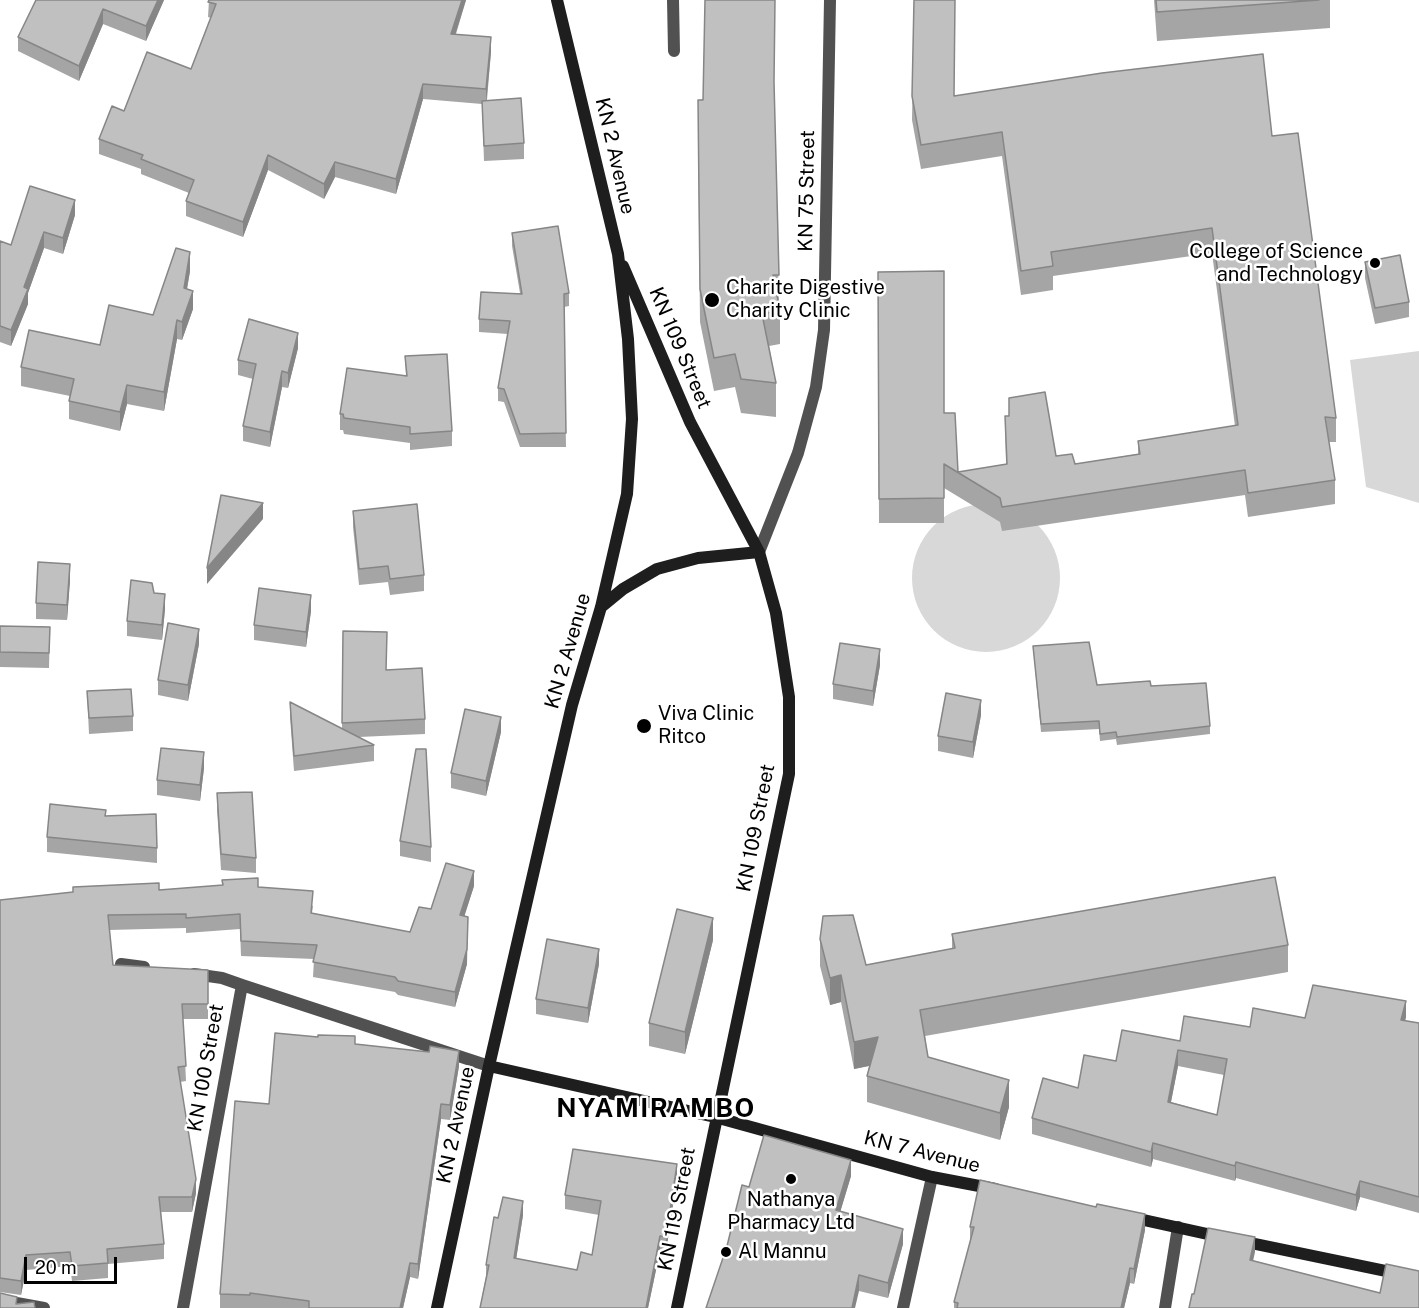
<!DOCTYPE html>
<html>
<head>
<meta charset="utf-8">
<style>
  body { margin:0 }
  #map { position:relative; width:1419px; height:1308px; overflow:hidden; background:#fff; font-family:"Public Sans",sans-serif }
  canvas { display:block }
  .scale { position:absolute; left:24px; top:1257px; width:93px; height:27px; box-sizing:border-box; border:3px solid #000; border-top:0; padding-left:8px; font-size:18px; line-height:21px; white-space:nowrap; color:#000; -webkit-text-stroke:4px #fff; paint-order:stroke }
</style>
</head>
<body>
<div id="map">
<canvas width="1419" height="1308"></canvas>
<div class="scale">20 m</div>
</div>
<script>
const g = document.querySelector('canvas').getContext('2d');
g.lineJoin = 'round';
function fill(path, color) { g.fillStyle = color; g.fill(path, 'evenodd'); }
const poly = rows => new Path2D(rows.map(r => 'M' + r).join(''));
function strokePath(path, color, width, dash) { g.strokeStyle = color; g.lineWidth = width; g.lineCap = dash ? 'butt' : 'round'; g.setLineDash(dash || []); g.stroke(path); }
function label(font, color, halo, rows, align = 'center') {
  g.font = font + ' "Public Sans",sans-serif'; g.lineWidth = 5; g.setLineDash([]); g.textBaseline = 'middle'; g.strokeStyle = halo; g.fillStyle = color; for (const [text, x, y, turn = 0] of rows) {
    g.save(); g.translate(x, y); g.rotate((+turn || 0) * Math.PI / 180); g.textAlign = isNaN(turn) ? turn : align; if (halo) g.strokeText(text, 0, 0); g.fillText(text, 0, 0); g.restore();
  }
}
fill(poly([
  [1419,351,1419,503,1366,487,1350,360],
  '912 578a74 74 0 1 1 148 0a74 74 0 1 1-148 0Z'
]), '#d8d8d8');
strokePath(poly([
  [673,0,674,51],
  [759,552,798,453,816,387,824,330,830,0],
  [121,964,144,967],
  [194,974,222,978,242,985],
  [0,1300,44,1308],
  [183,1308,242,985,489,1066],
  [903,1308,932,1177],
  [1165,1308,1178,1227]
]), '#515151', 12);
strokePath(poly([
  [623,266,690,422,759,552,776,613,789,697,789,774,677,1308],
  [601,607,623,589,657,569,698,558,759,552],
  [489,1066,715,1117,932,1177,995,1189],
  [1130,1217,1221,1237],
  [1241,1241,1419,1278],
  [437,1308,489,1066,572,705,601,607,627,494,632,419,628,339,618,254,557,0]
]), '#1e1e1e', 12);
fill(poly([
  [36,0,164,0,146,41,103,24,79,81,18,51,18,37],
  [209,0,466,0,456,34,491,52,487,100,524,143,524,159,484,161,482,104,423,99,396,194,335,177,324,199,268,170,243,237,186,216,186,201,189,193,141,174,141,169,99,154,99,139,124,111,191,69,211,18,208,17],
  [914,0,955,96,1272,136,1336,418,1336,442,1329,442,1335,480,1335,504,1248,517,1245,495,1002,531,1000,522,944,488,944,523,879,523,878,272,944,413,958,472,1006,464,1005,416,1009,416,1009,398,1056,456,1075,464,1138,454,1138,441,1235,426,1212,253,1053,276,1053,290,1021,295,1002,156,921,169,912,120],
  [1154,0,1330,0,1330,28,1157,41],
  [774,91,779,304,780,311,780,344,769,346,776,383,776,417,741,413,735,387,714,391,700,322,698,134,698,100],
  [75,215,63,254,44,248,28,293,28,304,11,346,0,342,0,241,11,245],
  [512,233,569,293,569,306,564,307,566,447,520,447,504,402,498,401,498,388,508,334,479,332,479,319,520,293,512,246],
  [1365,262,1409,302,1409,317,1375,324,1365,278],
  [190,271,187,289,193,309,182,340,177,339,164,411,127,404,120,431,69,419,69,401,70,396,21,386,21,367,100,345,153,315],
  [298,348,288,388,282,387,270,447,243,441,243,426,253,379,238,375,238,360],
  [405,356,452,431,452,446,410,450,410,443,344,434,343,430,340,430,340,414,406,376],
  [353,511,424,575,424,591,390,595,388,582,359,585,353,527],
  [70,580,67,620,36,619,36,603],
  [154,593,165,609,162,640,127,636,127,621],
  [311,611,306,647,254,640,254,625],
  [0,626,50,627,49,668,0,667],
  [343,631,387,670,425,719,425,734,359,737,374,745,374,761,294,771,290,717,290,702,342,729],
  [199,644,188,701,158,695,158,680],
  [1033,646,1097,685,1151,686,1210,726,1210,734,1117,745,1116,739,1100,741,1099,729,1041,732],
  [880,665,873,706,833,699,833,684],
  [87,691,133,716,133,731,89,734],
  [981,715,973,758,938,751,938,736],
  [501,732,486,796,451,788,451,773],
  [204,768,200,801,157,795,157,780],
  [217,793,256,858,256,873,221,870,217,809],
  [106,816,157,848,157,863,47,852,47,837],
  [400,841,431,847,431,862,400,856],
  [474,886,464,916,467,964,455,1007,398,995,395,992,313,977,314,959,241,956,240,929,186,933,186,928,109,930,113,965,208,970,208,1019,183,1019,186,1081,180,1082,196,1193,192,1212,161,1212,164,1244,164,1259,108,1264,108,1278,72,1281,70,1266,26,1270,21,1295,0,1292,0,900,159,890,258,887,313,906,312,913,410,932,431,909],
  [952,934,1288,945,1288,972,925,1036,928,1057,1009,1107,1000,1140,867,1102,867,1076,869,1066,854,1069,841,1002,830,1005,820,966,820,939,866,965,952,949],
  [713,940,685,1054,649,1046,649,1023],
  [599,964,588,1023,536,1014,536,999],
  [1406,1017,1405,1021,1419,1023,1419,1213,1360,1197,1356,1211,1236,1178,1235,1181,1153,1159,1151,1167,1032,1134,1032,1118,1116,1061,1180,1041,1305,1018],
  [1178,1066,1224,1075,1217,1115,1171,1102],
  [355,1044,459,1066,450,1120,441,1119,418,1279,410,1277,403,1308,220,1308,220,1294,269,1104],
  [851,1176,840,1212,903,1244,888,1298,859,1291,749,1187],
  [677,1179,666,1252,660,1251,648,1308,480,1308,486,1276,486,1265,498,1218,523,1215,516,1259,577,1270,592,1255,599,1215,565,1209,565,1195],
  [970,1227,1145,1230,1134,1284,1130,1283,1124,1308,954,1308,954,1302,970,1242]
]), '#a5a5a5');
fill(poly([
  [158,0,164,0,146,41,146,26],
  [462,0,466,0,451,48,451,34],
  [103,9,103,24,79,81,79,66],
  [491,37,491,52,486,104,486,89],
  [423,84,423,99,396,194,396,179],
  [268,155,268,170,243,237,243,222],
  [335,162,335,177,324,199,324,184],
  [75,200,75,215,63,254,63,238],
  [44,232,44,248,28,293,28,304,11,346,11,330,24,287],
  [190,252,190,271,184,306,184,288],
  [193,291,193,309,182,340,182,322],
  [177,320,177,339,164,411,164,392],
  [298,333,298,348,288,388,288,373],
  [282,371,282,387,270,447,270,432],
  [127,385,127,404,120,431,120,412],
  [263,503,263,519,207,584,207,568],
  [70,564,70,580,67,620,67,605],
  [165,594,165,609,162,640,162,625],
  [311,595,311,611,306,647,306,632],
  [199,629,199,644,188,701,188,685],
  [880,649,880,665,873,706,873,691],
  [981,700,981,715,973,758,973,742],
  [501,717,501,732,486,796,486,781],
  [204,752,204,768,200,801,200,785],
  [474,871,474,886,460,930,460,915],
  [468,917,467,964,455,1007,455,992],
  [713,918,713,940,685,1054,685,1032],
  [599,949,599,964,588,1023,588,1008],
  [841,975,841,1002,830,1005,830,978],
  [1406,1001,1406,1017,1401,1036,1401,1020],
  [878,1037,878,1064,854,1069,854,1042],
  [1178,1050,1178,1066,1168,1117,1168,1102],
  [459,1051,459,1066,450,1120,450,1105],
  [1009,1080,1009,1107,1000,1140,1000,1113],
  [441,1104,441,1119,418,1279,418,1264],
  [1153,1143,1153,1159,1151,1167,1151,1152],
  [851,1160,851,1176,836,1226,836,1210],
  [1236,1162,1236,1178,1235,1181,1235,1166],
  [677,1164,677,1179,666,1252,666,1237],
  [196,1179,196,1193,192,1212,192,1197],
  [1360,1181,1360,1197,1356,1211,1356,1195],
  [523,1201,523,1215,514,1273,514,1258],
  [1145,1214,1145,1230,1134,1284,1134,1269],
  [903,1229,903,1244,888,1298,888,1283],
  [660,1236,660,1251,648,1308,646,1308],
  [1255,1237,1255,1252,1250,1275,1250,1260],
  [26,1255,26,1270,21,1295,21,1281],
  [410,1263,410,1277,403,1308,400,1308],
  [1130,1268,1130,1283,1124,1308,1121,1308],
  [859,1275,859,1291,855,1308,852,1308]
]), '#868686');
const building = poly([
  [36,0,158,0,146,26,103,9,79,66,18,37,36,0],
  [209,0,462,0,451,34,491,37,486,89,423,84,396,179,335,162,324,184,268,155,243,222,186,201,194,180,141,159,143,155,99,139,112,106,124,111,147,52,191,69,216,4,208,2,209,0],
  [705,0,775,0,774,82,779,275,773,275,780,311,762,314,776,383,741,379,735,354,714,358,700,289,698,100,703,100,705,0],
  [914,0,955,0,954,96,1102,73,1263,54,1272,136,1298,133,1336,418,1325,417,1335,480,1248,493,1245,470,1002,507,1000,498,944,464,944,498,879,499,878,272,944,271,944,413,955,413,958,472,1007,464,1005,416,1009,416,1009,398,1045,392,1056,456,1072,454,1075,464,1140,454,1138,441,1238,425,1212,228,1051,252,1053,266,1021,271,1002,132,921,145,912,96,914,0],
  [1156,0,1319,0,1157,12,1156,0],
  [521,98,524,143,484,146,482,101,521,98],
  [30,186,75,200,63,238,44,232,24,287,28,289,11,330,0,326,0,241,11,245,30,186],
  [558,226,569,293,564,294,566,433,520,434,504,389,498,388,510,321,479,319,481,292,522,294,512,233,558,226],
  [176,248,190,252,184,288,193,291,182,322,177,320,164,392,127,385,120,412,69,401,74,379,21,367,29,330,100,345,109,305,153,315,176,248],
  [1400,255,1409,302,1375,308,1365,262,1400,255],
  [249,319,298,333,288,373,282,371,270,432,243,426,256,364,238,360,249,319],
  [447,354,452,431,410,434,410,427,344,418,343,414,340,414,347,368,407,376,405,356,447,354],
  [221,495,263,503,207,568,221,495],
  [417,504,424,575,390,579,388,566,359,569,353,511,417,504],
  [38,562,70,564,67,605,36,603,38,562],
  [131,580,152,583,154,593,165,594,162,625,127,621,131,580],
  [259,588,311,595,306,632,254,625,259,588],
  [168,623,199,629,188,685,158,680,168,623],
  [0,626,50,627,49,653,0,652,0,626],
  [343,631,387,632,386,670,422,668,425,719,342,723,343,631],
  [1089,642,1097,685,1150,681,1151,686,1206,683,1210,726,1117,737,1116,732,1100,734,1099,721,1041,724,1033,646,1089,642],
  [840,643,880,649,873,691,833,684,840,643],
  [131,689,133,716,89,718,87,691,131,689],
  [946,693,981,700,973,742,938,736,946,693],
  [290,702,374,745,294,756,290,702],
  [465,709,501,717,486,781,451,773,465,709],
  [161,748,204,752,200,785,157,780,161,748],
  [416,749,426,749,431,847,400,841,416,749],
  [252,792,256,858,221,854,217,793,252,792],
  [50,804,106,810,105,816,156,814,157,848,47,837,50,804],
  [446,863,474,871,460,915,468,917,467,949,455,992,398,981,395,977,313,962,317,945,241,941,240,914,186,918,186,914,108,915,113,965,208,970,208,1004,182,1004,186,1066,178,1067,196,1179,192,1197,159,1197,164,1244,107,1249,108,1263,72,1266,70,1252,26,1255,21,1281,0,1278,0,900,73,892,73,887,159,883,159,890,223,885,222,880,258,878,258,887,313,891,311,913,410,932,419,907,431,909,446,863],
  [1275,877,1288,945,920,1010,928,1057,1009,1080,1000,1113,867,1076,878,1037,854,1042,841,975,830,978,820,939,823,916,853,915,866,965,955,948,952,934,1275,877],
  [677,909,713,918,685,1032,649,1023,677,909],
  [547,939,599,949,588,1008,536,999,547,939],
  [1313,985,1406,1001,1401,1020,1419,1023,1419,1197,1360,1181,1356,1195,1236,1162,1235,1166,1153,1143,1151,1152,1032,1118,1043,1078,1078,1088,1084,1055,1116,1061,1122,1030,1180,1041,1184,1016,1250,1027,1253,1008,1305,1018,1313,985],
  [1178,1050,1227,1059,1217,1115,1168,1102,1178,1050],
  [275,1033,318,1037,318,1035,355,1036,355,1044,429,1052,430,1046,459,1051,450,1105,441,1104,418,1264,410,1263,400,1308,309,1308,309,1301,250,1293,250,1295,220,1294,235,1101,269,1104,275,1033],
  [764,1135,851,1160,836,1210,903,1229,888,1283,859,1275,852,1308,706,1308,727,1246,742,1185,749,1187,764,1135],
  [573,1149,677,1164,666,1237,660,1236,646,1308,480,1308,489,1265,486,1265,494,1217,498,1218,503,1197,523,1201,514,1258,577,1270,581,1252,592,1255,601,1201,565,1195,573,1149],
  [980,1180,1096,1207,1097,1204,1145,1214,1134,1269,1130,1268,1121,1308,957,1308,958,1303,954,1302,974,1227,970,1227,980,1180],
  [1208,1228,1255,1237,1250,1260,1380,1293,1386,1264,1419,1271,1419,1308,1189,1308,1192,1294,1194,1294,1208,1228],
  [0,1293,17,1297,16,1304,34,1302,35,1308,0,1308,0,1293]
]);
fill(building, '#c0c0c0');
strokePath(building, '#868686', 1.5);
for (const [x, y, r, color] of [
  [1375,263,6,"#000"],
  [712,300,8,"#000"],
  [644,726,8,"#000"],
  [791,1179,6,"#000"],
  [726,1252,6,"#000"]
]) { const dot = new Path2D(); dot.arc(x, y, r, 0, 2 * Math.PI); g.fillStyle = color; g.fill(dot); strokePath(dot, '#fff', 2); }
label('20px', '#000', '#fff', [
  ["KN 2 Avenue",615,156,77],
  ["KN 75 Street",807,191,-89],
  ["KN 109 Street",680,348,67],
  ["KN 2 Avenue",568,651,-74],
  ["KN 109 Street",756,828,-79],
  ["KN 100 Street",206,1068,-80],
  ["KN 2 Avenue",456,1125,-78],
  ["KN 7 Avenue",922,1152,14],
  ["KN 119 Street",677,1209,-79]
]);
label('20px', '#000', '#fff', [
  ["College of Science",1363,252,"right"],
  ["and Technology",1363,275,"right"],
  ["Charite Digestive",726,288],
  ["Charity Clinic",726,311],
  ["Viva Clinic",658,714],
  ["Ritco",658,737],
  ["Nathanya",791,1200,"center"],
  ["Pharmacy Ltd",791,1223,"center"],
  ["Al Mannu",738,1252]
], 'left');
g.letterSpacing = '1.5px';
label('bold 26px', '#000', '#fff', [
  ["NYAMIRAMBO",656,1109]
]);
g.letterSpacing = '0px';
</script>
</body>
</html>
